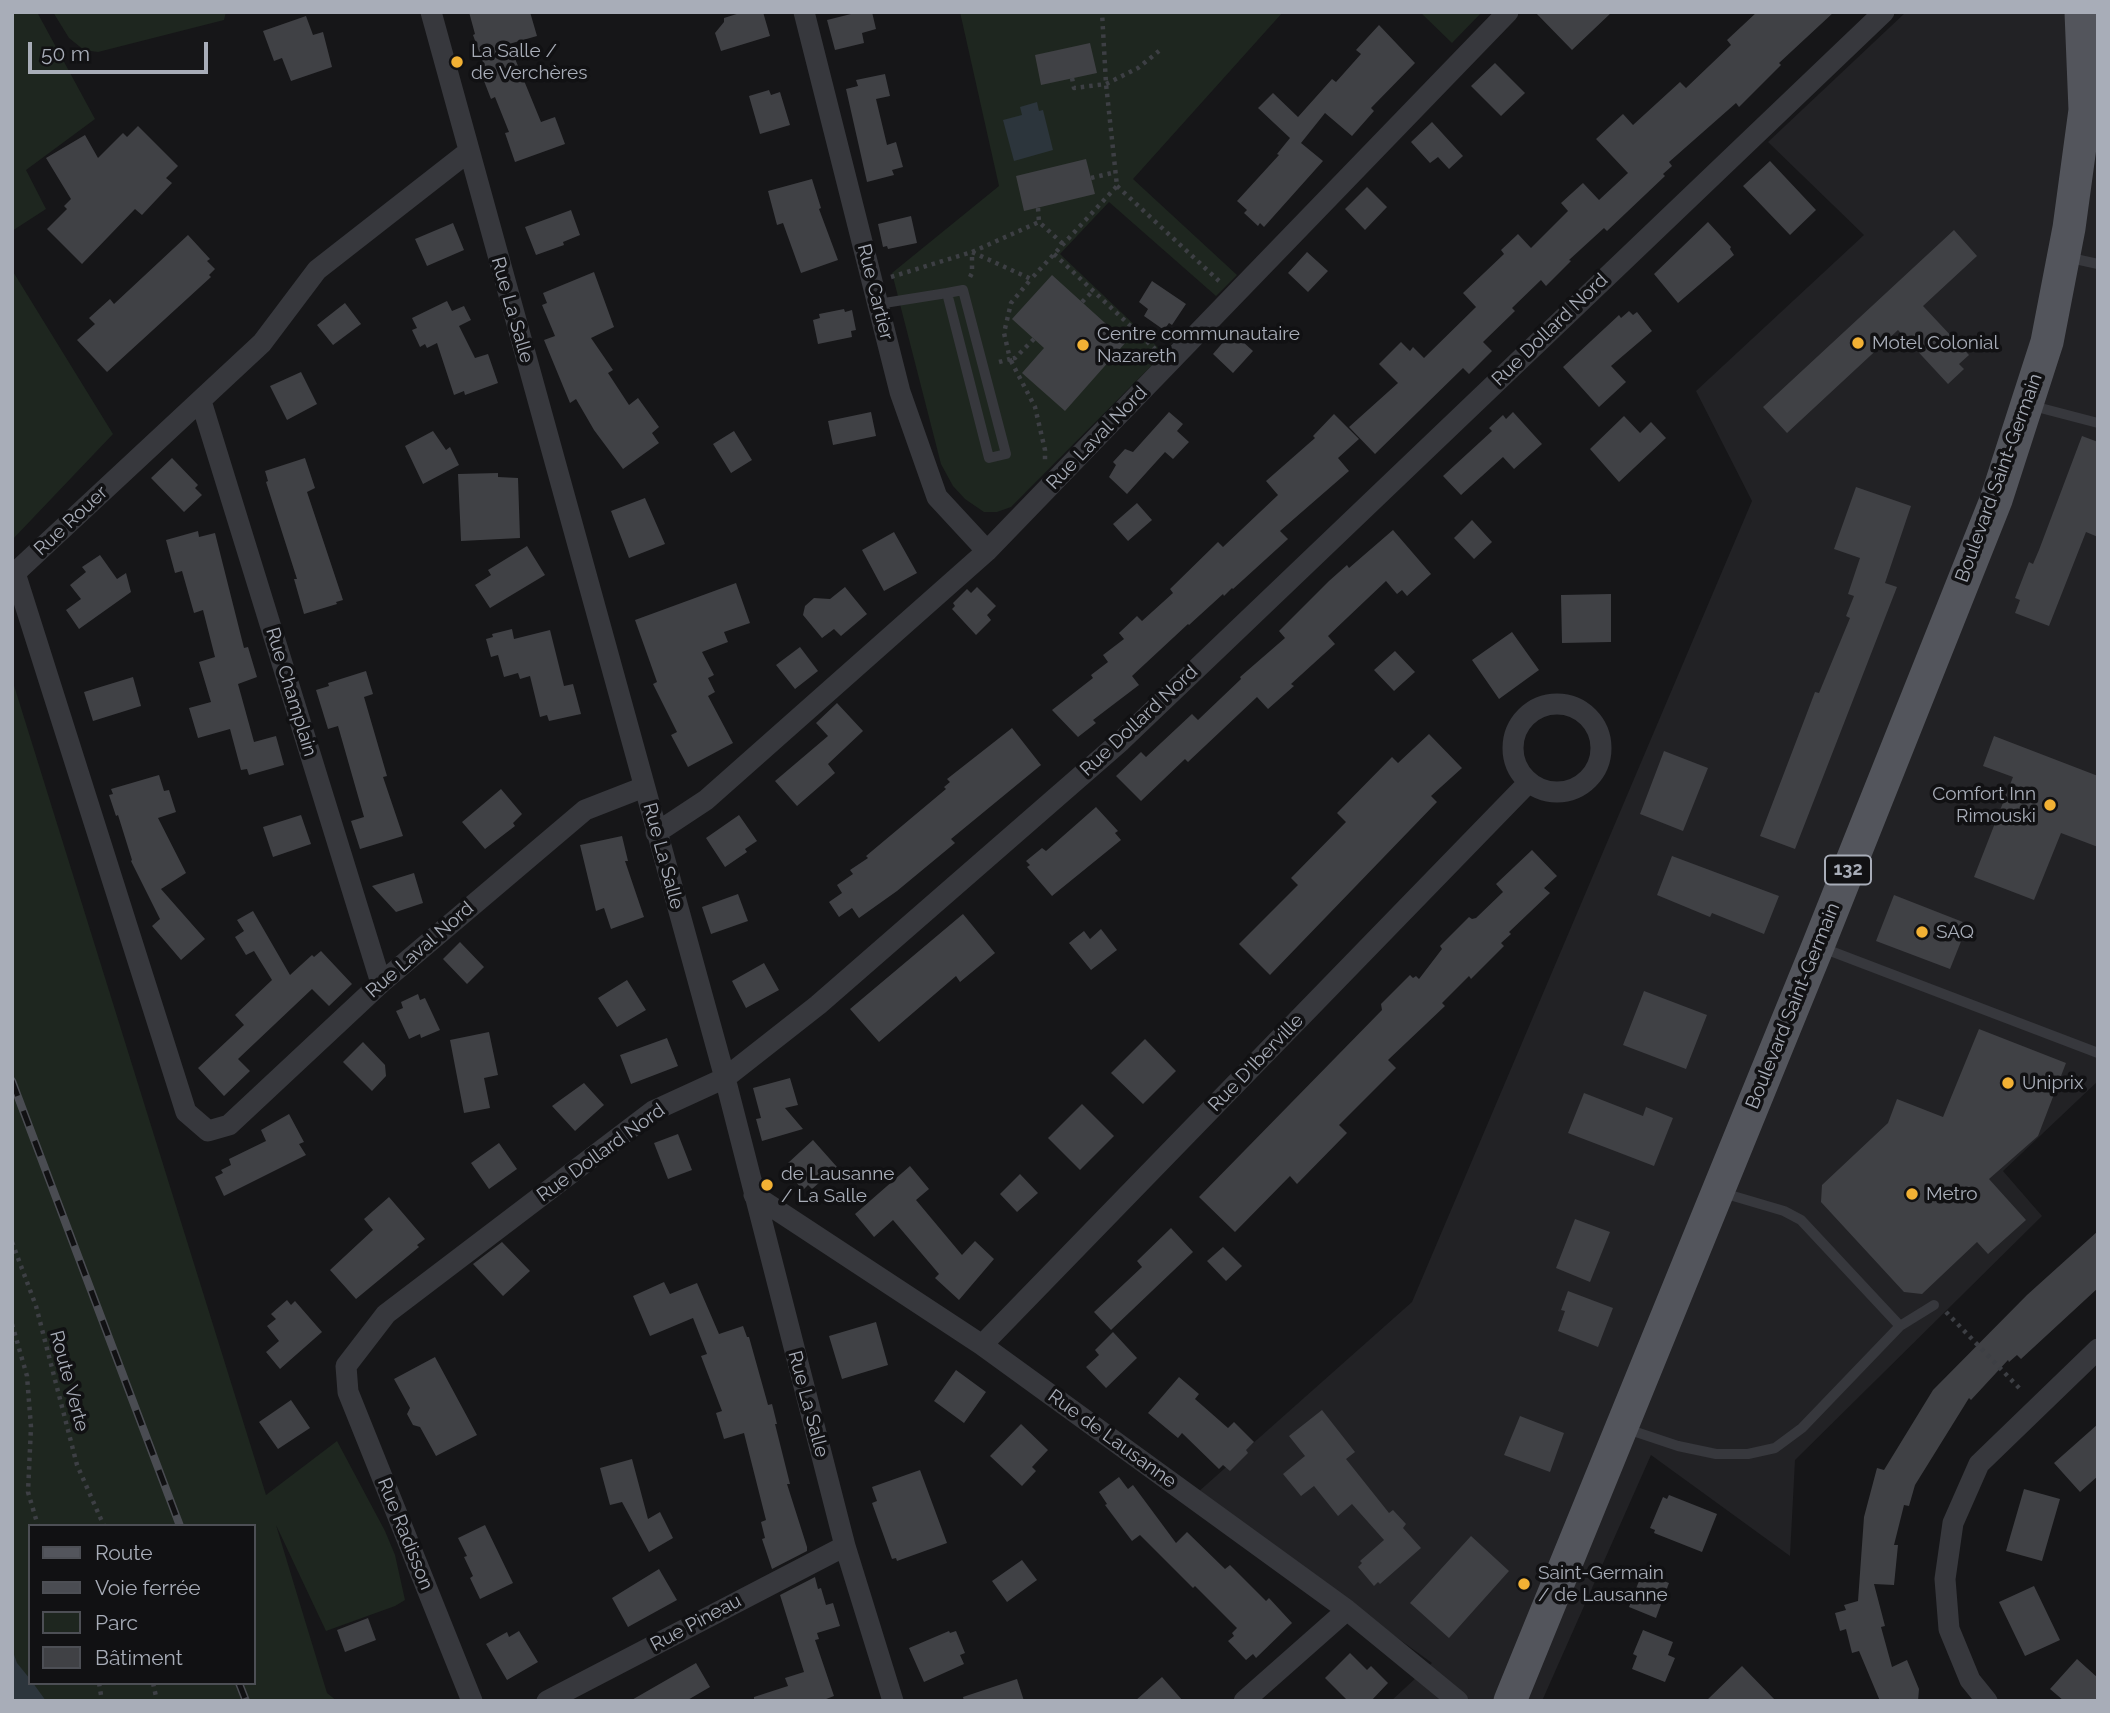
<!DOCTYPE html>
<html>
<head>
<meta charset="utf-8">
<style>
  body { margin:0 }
  #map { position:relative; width:2110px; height:1713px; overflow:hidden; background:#161618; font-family:Raleway,sans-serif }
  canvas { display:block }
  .frame { position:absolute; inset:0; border:14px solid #a8adb8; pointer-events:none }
  .legend { position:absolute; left:28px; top:1524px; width:228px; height:161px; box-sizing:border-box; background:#111113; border:2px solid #4d4f55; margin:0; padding:9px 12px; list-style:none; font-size:21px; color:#a8adb8 }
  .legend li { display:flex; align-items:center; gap:14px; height:35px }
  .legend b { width:35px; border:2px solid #4d4f55 }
  .scale { position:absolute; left:28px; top:42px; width:180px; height:32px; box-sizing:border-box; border:4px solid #a8adb8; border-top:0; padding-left:9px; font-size:21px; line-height:24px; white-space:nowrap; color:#a8adb8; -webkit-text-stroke:5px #111113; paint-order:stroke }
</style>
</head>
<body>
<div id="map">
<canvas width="2110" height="1713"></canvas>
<div class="frame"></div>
<ul class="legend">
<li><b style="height:9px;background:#53555c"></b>Route</li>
<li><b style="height:9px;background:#4a4c52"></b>Voie ferrée</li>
<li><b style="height:19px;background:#1e261f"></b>Parc</li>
<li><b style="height:19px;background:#404145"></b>Bâtiment</li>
</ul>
<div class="scale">50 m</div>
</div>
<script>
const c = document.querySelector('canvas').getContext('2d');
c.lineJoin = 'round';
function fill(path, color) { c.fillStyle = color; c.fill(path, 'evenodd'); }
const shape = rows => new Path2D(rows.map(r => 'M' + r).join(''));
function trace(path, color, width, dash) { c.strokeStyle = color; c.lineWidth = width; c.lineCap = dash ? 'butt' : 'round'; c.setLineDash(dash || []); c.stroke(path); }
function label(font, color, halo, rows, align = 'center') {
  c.font = font + ' Raleway,sans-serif'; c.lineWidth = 7; c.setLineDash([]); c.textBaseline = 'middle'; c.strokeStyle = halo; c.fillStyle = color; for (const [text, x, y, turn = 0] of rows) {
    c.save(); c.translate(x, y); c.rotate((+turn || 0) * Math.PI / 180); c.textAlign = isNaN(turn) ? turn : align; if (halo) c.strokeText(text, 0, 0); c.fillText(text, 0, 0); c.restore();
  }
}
const built = shape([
  [1906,12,2098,12,2098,1081,2003,1171,2042,1216,1795,1460,1790,1556,1651,1455,1542,1701,1391,1701,1432,1663,1197,1493,1412,1302,1752,501,1696,391,1864,235,1768,142]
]);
const green = shape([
  [12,12,37,12,95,119,26,170,46,209,12,231],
  [53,12,226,12,224,20,98,52,84,50,69,38],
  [960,12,1283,12,1133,179,1237,275,1216,296,1109,202,1060,254,1164,353,1011,507,997,512,984,512,965,499,953,486,941,464,892,273,999,186],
  [1420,12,1482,12,1452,43],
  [12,270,113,434,12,540],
  [12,679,266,1495,337,1441,385,1531,395,1555,405,1600,395,1606,326,1631,276,1525,327,1693,337,1701,12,1701],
  [30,1526,254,1526,254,1683,30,1683]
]);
const water = shape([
  [1037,102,1039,111,1043,110,1053,150,1014,161,1003,120,1022,115,1020,107],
  [12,1649,17,1663,30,1679,30,1683,33,1683,46,1701,12,1701]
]);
const building = shape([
  [469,12,530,12,537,36,509,44,541,122,555,117,565,144,515,162,505,133,509,132,495,97,491,99,484,81,489,79,473,35,475,34],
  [743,12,763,12,770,36,721,51,715,33,724,22,724,18],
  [859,12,872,12,876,29,862,33,864,43,835,50,827,20],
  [1535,12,1612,12,1572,50],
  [1757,12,1834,12,1779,63,1781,65,1739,107,1736,103,1669,162,1672,166,1663,174,1665,176,1607,231,1604,228,1569,260,1571,261,1546,286,1541,280,1512,308,1515,311,1483,342,1492,351,1469,374,1463,368,1375,454,1349,427,1398,383,1379,364,1401,342,1410,351,1413,347,1424,358,1476,307,1463,293,1504,254,1501,250,1518,234,1531,248,1568,211,1561,203,1583,183,1599,200,1628,173,1596,139,1623,114,1633,125,1680,82,1686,88,1731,45,1727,40],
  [306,16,313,35,323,32,332,67,291,81,282,58,274,61,263,31],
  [1379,25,1415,63,1371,108,1374,111,1352,136,1325,113,1301,143,1323,161,1264,227,1260,223,1258,226,1244,213,1247,210,1237,201,1279,155,1277,154,1290,138,1258,108,1273,93,1298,117,1332,79,1336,82,1361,54,1356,50],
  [1090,43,1097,73,1041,85,1035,55],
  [1495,63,1525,93,1501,116,1471,86],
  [885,74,890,96,876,99,887,145,896,142,903,167,892,170,894,175,867,182,846,89,858,86,856,80],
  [769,90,771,95,780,92,790,125,760,134,749,96],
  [1432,122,1463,156,1449,169,1438,157,1430,163,1411,142],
  [138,126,178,166,166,178,172,183,142,215,135,209,82,264,47,229,67,209,64,206,71,199,46,158,85,135,98,158,123,133,127,137],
  [1086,159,1095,194,1024,211,1016,176],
  [1770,161,1816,210,1790,235,1743,186],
  [812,179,821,208,819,209,838,260,801,273,783,223,777,225,768,191],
  [1367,187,1387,207,1365,230,1345,209],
  [571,210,580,235,563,242,564,245,536,255,525,227],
  [911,216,917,243,888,249,887,246,883,247,878,224],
  [1708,222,1731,247,1730,249,1734,255,1678,303,1654,274],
  [453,223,464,250,427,266,415,239],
  [1954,230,1977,256,1923,306,1969,355,1959,364,1964,369,1948,384,1898,330,1787,433,1763,407],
  [188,235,210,259,207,261,215,269,209,275,211,277,107,372,77,340,95,324,89,318,110,299,114,304],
  [1307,252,1328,271,1308,292,1288,273],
  [594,272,614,327,591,338,613,370,608,373,629,405,638,398,659,427,652,433,659,443,623,469,594,430,576,399,570,403,544,340,555,336,542,305,547,303,543,293],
  [1052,275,1126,342,1065,411,1022,373,1044,348,1012,319],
  [1152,281,1186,304,1172,325,1169,323,1164,330,1144,316,1148,309,1139,302],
  [447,301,452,311,464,306,471,320,459,326,475,358,488,354,498,383,465,395,464,391,454,395,437,343,427,348,425,344,420,347,412,330,417,328,412,318],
  [345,303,361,324,333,345,317,325],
  [844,309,845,312,852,310,856,330,851,331,852,337,818,344,813,320,820,318,819,314],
  [1629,311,1633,315,1637,312,1652,331,1611,366,1626,382,1599,407,1563,367,1619,315,1621,318],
  [1232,332,1253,351,1233,373,1213,354],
  [301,372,317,404,287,420,270,386],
  [871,412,876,436,833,445,828,421],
  [1169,412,1183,424,1177,431,1189,442,1173,459,1165,452,1127,494,1109,477,1116,465,1113,462,1125,449,1133,452],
  [1513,412,1542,444,1514,469,1503,457,1461,495,1443,476,1492,431,1489,428,1503,415,1506,419],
  [1334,414,1359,439,1338,458,1349,471,1280,531,1288,539,1233,589,1232,588,1224,596,1223,594,1189,625,1188,624,1132,676,1139,685,1093,720,1096,723,1078,737,1052,710,1093,678,1091,675,1108,662,1103,655,1124,639,1119,633,1137,616,1142,621,1173,593,1170,589,1218,542,1223,547,1278,495,1266,481,1315,438,1313,436],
  [1624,416,1640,433,1651,422,1666,438,1619,482,1590,449],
  [433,431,446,450,450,447,459,465,423,484,405,446],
  [734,431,752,460,731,473,713,444],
  [2082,436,2098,442,2098,537,2086,532,2049,626,2015,613,2020,600,2015,598,2029,562,2033,564,2039,550],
  [172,458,198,485,195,488,202,495,184,512,151,478],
  [305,458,315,488,307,492,343,600,336,602,337,604,304,614,294,579,297,579,266,482,268,481,265,471],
  [498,473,498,477,518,478,520,538,461,541,458,474],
  [1856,487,1911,506,1885,583,1897,587,1795,849,1760,836,1815,692,1819,693,1850,618,1846,616,1854,596,1848,594,1860,558,1834,549],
  [645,498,665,544,629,558,611,511],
  [1137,503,1152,520,1128,541,1113,524],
  [1472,520,1492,542,1474,559,1454,538],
  [1393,530,1431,574,1407,596,1402,590,1397,594,1386,581,1328,636,1335,644,1291,684,1294,686,1268,709,1257,697,1188,762,1185,759,1141,801,1116,776,1141,752,1146,757,1192,714,1198,720,1241,679,1240,677,1285,638,1279,631,1329,581,1347,565,1349,568],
  [198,531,199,537,215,533,244,648,248,647,257,677,238,684,254,742,276,736,284,765,249,775,247,769,241,770,230,729,198,738,189,708,211,702,199,662,215,657,203,610,194,613,182,571,175,573,166,540],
  [894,532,917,573,884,591,862,550],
  [527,546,545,575,490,608,475,585,491,575,488,570],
  [100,555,117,579,126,573,131,592,79,629,66,610,81,599,70,585,86,572,82,567],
  [736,583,750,623,724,632,728,642,702,652,714,675,708,678,715,692,708,696,733,743,688,767,671,735,677,732,653,684,657,682,635,620],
  [845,587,867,614,841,636,834,629,822,638,803,615,805,606,814,598,830,599],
  [977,587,996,606,987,615,991,620,976,635,952,609,955,606,953,603,967,589,971,593],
  [1611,594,1611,642,1562,643,1561,595],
  [512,629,514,639,550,630,564,686,573,684,581,714,549,721,547,715,540,717,530,676,520,679,518,673,504,677,498,655,491,657,486,639,493,637,492,634],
  [1512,632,1539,670,1499,699,1472,660],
  [800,647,818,671,795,689,776,665],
  [1395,651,1415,672,1394,691,1374,670],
  [366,671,373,694,364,697,387,776,383,777,403,836,360,849,351,821,364,817,338,726,328,729,316,690,329,686,328,683],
  [133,677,141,706,93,721,84,692],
  [837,703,863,731,828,764,835,773,797,806,775,781,828,736,816,723],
  [1012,728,1041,765,951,839,955,843,897,891,859,918,852,908,839,917,829,902,842,893,837,885,853,874,850,870,868,858,866,856,946,789,944,787,950,782,947,779],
  [1429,734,1462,768,1431,796,1437,802,1270,975,1239,944,1298,885,1291,878,1346,822,1337,813,1392,757,1398,763],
  [1994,736,2098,776,2098,847,2061,833,2034,900,1974,877,2013,777,1983,766],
  [1664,751,1708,768,1683,831,1640,814],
  [159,775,164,791,169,790,176,812,158,818,186,873,161,889,205,939,181,960,152,926,160,919,131,861,132,860,118,815,116,816,109,795,113,794,111,789],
  [501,789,522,814,513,823,515,826,485,849,462,822],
  [1096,807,1118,831,1115,833,1121,840,1052,896,1027,867,1030,865,1026,861,1042,848,1046,851],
  [301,815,311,844,273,857,263,827],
  [739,815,757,841,745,849,747,852,725,867,706,838],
  [622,836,628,861,625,861,644,917,611,929,604,908,596,911,580,845],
  [1532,850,1557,876,1544,888,1550,893,1509,932,1511,934,1501,943,1504,946,1471,979,1469,976,1442,1003,1445,1006,1388,1060,1396,1068,1339,1125,1347,1133,1297,1184,1290,1176,1235,1232,1199,1197,1382,1010,1381,1004,1410,975,1413,978,1416,976,1419,979,1442,949,1440,946,1469,917,1472,919,1476,918,1503,892,1496,884],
  [1672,856,1779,896,1764,934,1712,913,1710,917,1657,895],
  [414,873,423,903,396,912,372,886],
  [738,894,748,921,711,934,702,907],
  [1894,895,1968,924,1950,969,1876,941],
  [253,911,290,975,312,955,314,957,321,951,352,984,329,1006,312,989,238,1059,250,1071,224,1096,198,1068,244,1025,235,1015,272,980,254,951,246,955,235,937,244,931,237,920],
  [963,914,995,953,960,982,956,976,879,1042,850,1009],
  [1101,929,1117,950,1091,970,1069,943,1084,931,1090,939],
  [460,942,484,967,467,984,443,959],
  [764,963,779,990,746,1008,732,981],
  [627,980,646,1010,617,1027,598,998],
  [1644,991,1707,1015,1686,1069,1623,1045],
  [418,994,420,1000,425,998,440,1030,421,1038,420,1034,409,1039,396,1011,403,1008,401,1002],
  [1979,1029,2066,1063,2038,1136,1989,1179,2026,1220,1988,1254,1977,1242,1922,1294,1904,1292,1821,1202,1822,1185,1888,1123,1897,1099,1943,1117],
  [489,1032,498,1075,484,1078,490,1108,464,1113,450,1040],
  [667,1038,678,1066,631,1084,620,1055],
  [1145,1039,1176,1071,1143,1104,1111,1073],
  [363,1042,385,1065,386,1076,372,1091,343,1062],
  [790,1078,798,1105,785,1108,803,1129,762,1141,756,1119,761,1118,753,1088],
  [584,1083,604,1105,575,1131,552,1106],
  [1584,1093,1643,1116,1646,1107,1673,1118,1654,1166,1568,1133],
  [1082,1104,1114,1136,1080,1170,1048,1138],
  [289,1114,304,1142,299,1144,306,1155,224,1196,215,1177,223,1173,221,1170,231,1165,229,1159,266,1141,261,1130],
  [678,1134,692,1170,668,1179,654,1143],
  [813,1140,837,1167,812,1189,808,1185,803,1190,786,1171,791,1167,788,1163],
  [499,1143,517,1169,489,1189,471,1163],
  [910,1166,929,1189,916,1200,962,1255,975,1241,994,1259,959,1300,935,1278,939,1274,893,1220,874,1237,855,1214],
  [1020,1174,1038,1193,1017,1212,1000,1194],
  [389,1197,425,1239,417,1245,419,1247,356,1299,330,1270,373,1230,364,1219],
  [1575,1219,1610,1232,1590,1282,1556,1268],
  [1171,1228,1193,1252,1111,1330,1094,1312,1142,1267,1137,1261],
  [2098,1231,2098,1288,2021,1359,2017,1355,2009,1362,2008,1360,1971,1400,1969,1398,1915,1485,1909,1506,1904,1505,1894,1545,1898,1545,1894,1585,1874,1584,1885,1626,1881,1627,1892,1667,1907,1660,1919,1689,1918,1701,1880,1701,1859,1651,1852,1653,1846,1629,1840,1631,1835,1613,1846,1610,1844,1605,1858,1601,1864,1517,1877,1468,1884,1470,1933,1390,2027,1295],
  [502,1242,530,1271,503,1296,473,1264],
  [1223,1247,1242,1266,1226,1281,1207,1261],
  [664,1282,670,1294,697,1283,719,1334,743,1326,747,1337,749,1337,768,1405,772,1404,777,1424,775,1424,790,1484,787,1484,807,1547,807,1551,772,1569,762,1539,765,1538,761,1522,766,1520,744,1433,724,1439,716,1413,722,1411,701,1356,707,1354,693,1318,650,1336,633,1296],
  [1568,1291,1613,1308,1598,1347,1558,1331,1565,1311,1561,1310],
  [287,1300,291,1305,295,1301,322,1332,280,1369,266,1352,279,1341,267,1326,276,1319,271,1314],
  [876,1322,888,1365,842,1379,829,1336],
  [1113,1332,1137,1358,1106,1388,1086,1367,1099,1355,1095,1350],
  [435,1357,477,1435,436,1456,420,1427,413,1425,407,1414,410,1408,394,1379],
  [956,1370,986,1392,964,1423,934,1401],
  [1179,1377,1199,1394,1195,1399,1228,1428,1234,1422,1254,1442,1246,1450,1248,1453,1230,1471,1223,1465,1219,1469,1182,1433,1178,1438,1148,1413],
  [291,1400,310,1428,278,1449,259,1422],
  [1322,1410,1355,1452,1346,1459,1389,1513,1393,1510,1406,1524,1403,1528,1421,1548,1380,1584,1378,1582,1374,1586,1358,1567,1362,1563,1360,1561,1384,1540,1352,1504,1338,1516,1314,1486,1301,1496,1283,1474,1305,1456,1289,1436],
  [1520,1416,1564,1433,1550,1472,1504,1455],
  [1021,1424,1048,1450,1032,1467,1036,1471,1022,1486,990,1456],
  [2098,1424,2098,1476,2080,1492,2054,1463],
  [632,1459,648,1519,660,1512,673,1538,649,1552,622,1502,610,1505,600,1468],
  [920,1470,947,1543,897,1561,896,1558,892,1559,872,1503,877,1501,872,1487],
  [1119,1477,1128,1489,1133,1485,1176,1543,1187,1532,1225,1569,1230,1565,1266,1601,1269,1598,1292,1623,1256,1658,1253,1654,1246,1660,1228,1641,1234,1636,1232,1633,1237,1628,1195,1586,1193,1588,1140,1535,1132,1541,1105,1505,1107,1504,1099,1492],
  [2024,1489,2060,1499,2042,1561,2006,1551],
  [1669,1495,1717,1514,1702,1552,1654,1533,1655,1530,1650,1528,1663,1497,1667,1499],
  [485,1525,513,1583,480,1599,470,1578,473,1576,464,1557,467,1556,458,1538],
  [1471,1536,1509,1571,1449,1638,1410,1603],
  [1022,1560,1037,1580,1007,1602,992,1581],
  [659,1569,677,1600,628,1627,612,1598],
  [1642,1573,1669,1583,1656,1618,1629,1607],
  [815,1577,818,1589,821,1588,826,1605,833,1603,840,1626,817,1633,819,1639,815,1640,834,1696,821,1701,754,1701,754,1697,788,1686,785,1678,804,1672,780,1595],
  [2034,1586,2060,1640,2025,1656,1999,1602],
  [368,1618,376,1640,345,1652,337,1630],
  [1643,1630,1673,1642,1668,1655,1675,1658,1665,1682,1632,1669,1637,1656,1633,1654],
  [519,1631,538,1662,507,1680,486,1644,507,1632,509,1637],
  [949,1631,950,1633,956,1631,965,1653,960,1655,964,1664,924,1682,909,1648],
  [1350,1653,1367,1670,1371,1666,1388,1683,1371,1701,1348,1701,1325,1678],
  [2077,1659,2098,1678,2098,1701,2064,1701,2050,1689],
  [696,1663,710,1687,686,1701,630,1701],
  [1742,1666,1776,1701,1706,1701],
  [1162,1677,1183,1701,1135,1701],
  [1017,1679,1024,1701,964,1701,963,1697]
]);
const path = shape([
  [1072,78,1074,88,1106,84,1138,68,1159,51],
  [1091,178,1116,172],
  [1117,186,1219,281],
  [1038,208,1039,222],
  [1054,254,1155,349],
  [891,277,972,252,1031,279,1117,186,1106,84,1102,12],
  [970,277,972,273,972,252,1039,222,1063,244],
  [1082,302,1093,291],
  [1034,339,1015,358,1010,359,1035,407,1045,450,1045,460],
  [999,362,1010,359,1004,333,1011,303,1031,279],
  [12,1242,36,1306,77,1465,104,1526],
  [1946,1312,2022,1391],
  [12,1324,27,1376,31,1427,28,1492,38,1526],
  [99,1683,102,1701],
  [153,1683,157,1701]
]);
const service = shape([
  [2066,257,2098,264],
  [878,304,947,293,989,458,1006,454,963,290,947,293],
  [2029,405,2098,423],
  [1820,947,2098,1053],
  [1900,1326,1934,1305],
  [1624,1428,1678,1446,1716,1454,1748,1454,1775,1448,1802,1428,1900,1326,1801,1220,1784,1211,1723,1193]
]);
const minor = shape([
  [431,12,725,1078,845,1546,893,1701],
  [804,12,900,392,937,497,987,551],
  [468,152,317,270,262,343,15,573,186,1112,208,1131,229,1125,381,983,585,810,644,787],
  [201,401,381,983],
  '1513 748a44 44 0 1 1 88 0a44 44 0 1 1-88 0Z',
  [656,833,706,800,987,551,1508,12],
  [754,1195,982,1345,1347,1610,1458,1701],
  [982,1345,1529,782],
  [472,1701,348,1392,346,1366,386,1314,653,1111,725,1078,818,1005,1121,741,1884,12],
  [547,1701,845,1546],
  [1244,1701,1347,1610],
  [1987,1701,1970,1680,1949,1629,1945,1579,1953,1523,1979,1464,2098,1349]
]);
const primary = shape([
  [1510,1701,1818,946,1996,500,2047,342,2069,228,2085,110,2081,12]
]);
const rail = shape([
  [12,1081,180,1526],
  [239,1683,246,1701]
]);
const markers = [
  [457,62,7,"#f2b134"],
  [1858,343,7,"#f2b134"],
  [1083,345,7,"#f2b134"],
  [2050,805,7,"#f2b134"],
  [1922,932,7,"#f2b134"],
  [2008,1083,7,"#f2b134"],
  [767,1185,7,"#f2b134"],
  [1912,1194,7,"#f2b134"],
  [1524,1584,7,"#f2b134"]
];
const shields = [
  [1848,870,46]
];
const shieldNames = [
  ["132",1848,870]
];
const poiNames = [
  ["La Salle /",471,51],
  ["de Verchères",471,73],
  ["Centre communautaire",1097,334],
  ["Nazareth",1097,356],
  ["Motel Colonial",1872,343],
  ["Comfort Inn",2036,794,"right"],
  ["Rimouski",2036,816,"right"],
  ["SAQ",1936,932],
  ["Uniprix",2022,1083],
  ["de Lausanne",781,1174],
  ["/ La Salle",781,1196],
  ["Metro",1926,1194],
  ["Saint-Germain",1538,1573],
  ["/ de Lausanne",1538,1595]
];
const streetNames = [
  ["Rue Cartier",875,292,76],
  ["Rue La Salle",512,310,74],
  ["Rue Dollard Nord",1550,330,-44],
  ["Rue Laval Nord",1097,438,-46],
  ["Boulevard Saint-Germain",1999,478,-70],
  ["Rue Rouer",71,521,-43],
  ["Rue Champlain",291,692,73],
  ["Rue Dollard Nord",1139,721,-43],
  ["Rue La Salle",663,856,75],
  ["Rue Laval Nord",420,950,-41],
  ["Boulevard Saint-Germain",1793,1006,-68],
  ["Rue D'Iberville",1256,1063,-46],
  ["Rue Dollard Nord",601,1153,-36],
  ["Route Verte",69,1381,75],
  ["Rue La Salle",808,1404,75],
  ["Rue de Lausanne",1112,1439,36],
  ["Rue Radisson",405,1534,68],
  ["Rue Pineau",696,1623,-28]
];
fill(built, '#222225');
fill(green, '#1e261f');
fill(water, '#2c353c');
fill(building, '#404145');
trace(path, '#3d3f44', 4.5, [3.5, 5]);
trace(service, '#37383d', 10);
trace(minor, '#37383d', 21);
trace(primary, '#53555c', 33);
trace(rail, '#4a4c52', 8);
trace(rail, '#111113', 5, [16]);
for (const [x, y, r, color] of markers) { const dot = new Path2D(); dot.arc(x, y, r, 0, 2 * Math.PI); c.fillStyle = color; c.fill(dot); trace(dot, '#111113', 2.5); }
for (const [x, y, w] of shields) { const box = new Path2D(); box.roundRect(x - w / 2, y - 14.5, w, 29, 5); c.fillStyle = '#111113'; c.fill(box); trace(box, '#a8adb8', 2); }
label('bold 18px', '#a8adb8', null, shieldNames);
label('19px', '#a8adb8', '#111113', poiNames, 'left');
label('19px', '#a8adb8', '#111113', streetNames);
</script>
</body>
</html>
